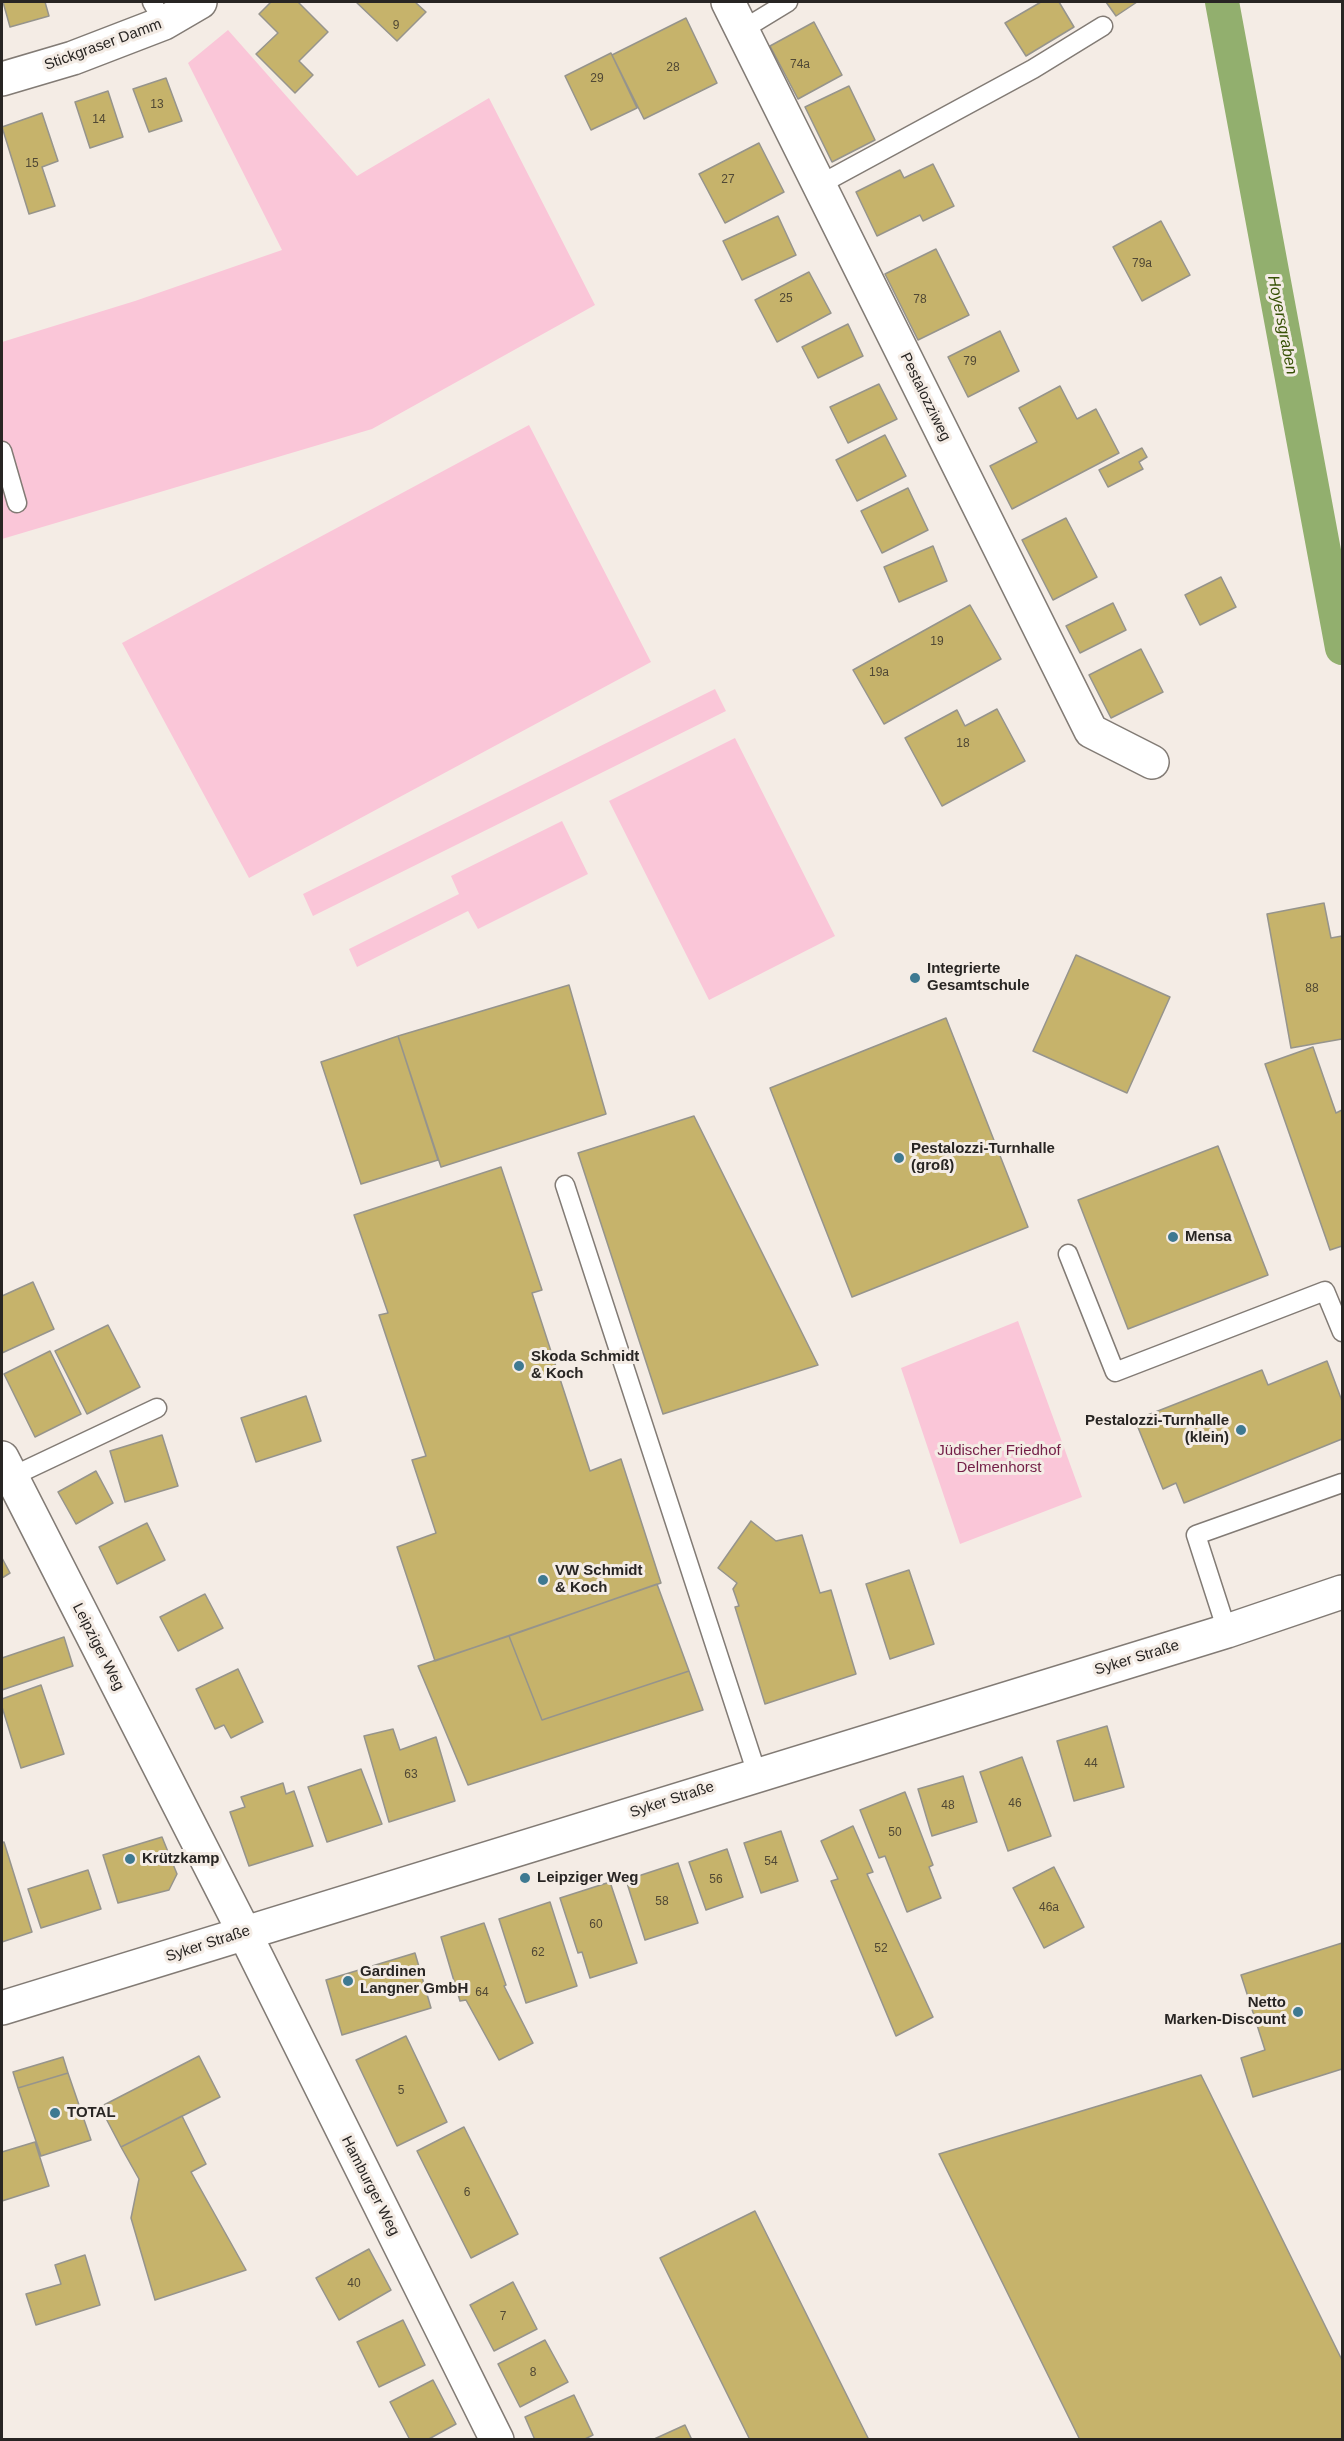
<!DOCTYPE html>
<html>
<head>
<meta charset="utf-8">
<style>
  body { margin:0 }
  #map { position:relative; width:1344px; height:2441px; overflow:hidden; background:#f4ece5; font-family:Helvetica,sans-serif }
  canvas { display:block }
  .frame { position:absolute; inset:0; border:3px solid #282523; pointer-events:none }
</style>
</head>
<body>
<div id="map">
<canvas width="1344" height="2441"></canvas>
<div class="frame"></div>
</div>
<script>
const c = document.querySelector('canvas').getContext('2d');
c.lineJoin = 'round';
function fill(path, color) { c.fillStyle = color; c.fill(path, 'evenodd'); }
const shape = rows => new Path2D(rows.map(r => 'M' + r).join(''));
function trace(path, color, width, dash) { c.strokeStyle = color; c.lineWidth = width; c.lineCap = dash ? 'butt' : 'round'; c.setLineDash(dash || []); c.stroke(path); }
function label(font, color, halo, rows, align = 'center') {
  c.font = font + ' Helvetica,sans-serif'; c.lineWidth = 6; c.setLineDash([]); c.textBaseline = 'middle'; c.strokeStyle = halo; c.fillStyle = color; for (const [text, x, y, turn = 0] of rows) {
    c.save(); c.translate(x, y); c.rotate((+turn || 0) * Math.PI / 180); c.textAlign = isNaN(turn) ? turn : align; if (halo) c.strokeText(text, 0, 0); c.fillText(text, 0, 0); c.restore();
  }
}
const green = shape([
  [228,30,357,176,489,98,595,305,372,429,2,539,2,342,135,301,282,250,188,63],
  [529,425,651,662,249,878,122,643],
  [715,689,726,711,313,916,303,894],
  [735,738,835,936,709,1000,609,801],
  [562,821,588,874,478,929,468,911,357,967,349,949,459,894,451,876],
  [1018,1321,1082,1497,960,1544,901,1368]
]);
const canal = shape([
  [1222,2,1342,648]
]);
const building = shape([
  [3,2,45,2,49,16,10,27,3,2],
  [271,2,298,2,328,32,299,61,313,75,295,93,256,54,278,33,259,14,271,2],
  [356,2,415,2,426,12,397,41,356,2],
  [1041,2,1059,2,1074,27,1026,56,1005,23,1041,2],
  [1106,2,1137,2,1116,16,1106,2],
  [686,18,717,83,644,119,612,55,686,18],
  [814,22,842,75,798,99,770,46,814,22],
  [611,53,637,108,591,130,565,76,611,53],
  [166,78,182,121,149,132,133,89,166,78],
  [849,86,875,140,832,162,805,107,849,86],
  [108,91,123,137,90,148,75,102,108,91],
  [42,113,58,161,42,167,55,206,29,214,2,127,42,113],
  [759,143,784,192,725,223,699,174,759,143],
  [933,164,954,206,923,221,920,215,877,236,856,192,900,170,904,178,933,164],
  [778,216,796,255,742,280,723,241,778,216],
  [1161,221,1190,275,1142,301,1113,247,1161,221],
  [936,249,969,315,918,340,885,274,936,249],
  [809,272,831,313,777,342,755,300,809,272],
  [848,324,863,356,818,378,802,347,848,324],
  [1000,331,1019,371,968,397,948,357,1000,331],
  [879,384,897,419,848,443,830,407,879,384],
  [1060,386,1077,419,1096,409,1119,453,1012,509,990,466,1037,442,1019,408,1060,386],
  [885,435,906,476,857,501,836,460,885,435],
  [1142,448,1147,457,1139,462,1143,469,1108,487,1099,470,1142,448],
  [908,488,928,530,882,553,861,511,908,488],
  [1066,518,1097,577,1053,600,1022,540,1066,518],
  [933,546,947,581,899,602,884,567,933,546],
  [1221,577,1236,607,1200,625,1185,595,1221,577],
  [1113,603,1126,630,1080,653,1066,626,1113,603],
  [970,605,1001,659,884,724,853,670,970,605],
  [1141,649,1163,692,1111,718,1089,675,1141,649],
  [997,709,1025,761,942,806,905,738,957,710,965,726,997,709],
  [1324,903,1331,938,1342,936,1342,1039,1291,1048,1267,914,1324,903],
  [1076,955,1170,997,1127,1093,1033,1051,1076,955],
  [569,985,606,1114,441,1167,398,1036,569,985],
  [946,1018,1028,1227,852,1297,770,1088,946,1018],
  [398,1036,438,1160,361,1184,321,1062,398,1036],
  [1313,1047,1336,1113,1342,1110,1342,1246,1330,1250,1265,1064,1313,1047],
  [694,1116,818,1365,663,1414,578,1153,694,1116],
  [1218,1146,1268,1275,1128,1329,1078,1200,1218,1146],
  [501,1167,542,1290,532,1293,590,1471,621,1459,661,1583,435,1661,397,1547,436,1533,412,1460,426,1456,379,1315,388,1313,354,1215,501,1167],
  [33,1282,54,1329,2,1353,2,1296,33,1282],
  [108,1325,140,1387,87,1414,55,1351,108,1325],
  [50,1351,81,1414,35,1437,4,1374,50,1351],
  [1327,1361,1342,1401,1342,1439,1184,1503,1176,1483,1163,1489,1135,1420,1262,1370,1268,1385,1327,1361],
  [306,1396,321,1441,256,1462,241,1418,306,1396],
  [162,1435,178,1486,125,1502,110,1451,162,1435],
  [96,1471,113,1503,76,1524,58,1492,96,1471],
  [751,1521,776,1541,802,1535,820,1593,831,1590,856,1674,765,1704,735,1607,739,1606,733,1589,737,1583,718,1568,751,1521],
  [147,1523,165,1560,117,1584,99,1547,147,1523],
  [2,1558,10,1573,2,1578,2,1558],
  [909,1570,934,1644,890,1659,866,1584,909,1570],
  [657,1584,689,1671,542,1720,509,1636,657,1584],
  [205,1594,223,1628,178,1651,160,1617,205,1594],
  [509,1636,542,1720,689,1671,703,1710,468,1785,418,1666,509,1636],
  [64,1637,73,1666,2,1690,2,1658,64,1637],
  [238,1669,263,1722,231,1738,224,1725,215,1729,196,1689,238,1669],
  [41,1685,64,1754,21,1768,2,1707,2,1699,41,1685],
  [1107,1726,1124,1787,1074,1801,1057,1741,1107,1726],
  [393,1729,400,1750,436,1737,455,1801,389,1822,364,1736,393,1729],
  [1022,1757,1051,1836,1008,1851,980,1772,1022,1757],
  [361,1769,382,1824,327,1842,308,1787,361,1769],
  [963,1776,977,1822,932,1836,918,1789,963,1776],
  [283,1783,286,1794,294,1791,313,1846,249,1866,230,1812,245,1807,241,1797,283,1783],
  [905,1792,933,1865,929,1867,941,1898,907,1912,885,1856,879,1858,860,1810,905,1792],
  [853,1826,873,1872,867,1874,933,2017,896,2036,831,1881,838,1879,821,1841,853,1826],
  [781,1831,798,1881,761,1893,744,1843,781,1831],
  [162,1837,177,1874,169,1890,118,1903,103,1855,162,1837],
  [4,1842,32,1932,2,1942,2,1843,4,1842],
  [727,1849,743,1897,706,1910,689,1862,727,1849],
  [678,1863,698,1923,645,1940,626,1880,678,1863],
  [1054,1867,1084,1927,1044,1948,1013,1888,1054,1867],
  [88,1870,101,1909,41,1928,28,1889,88,1870],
  [610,1882,637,1963,590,1978,582,1952,578,1953,560,1898,610,1882],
  [550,1902,577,1986,526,2003,499,1919,550,1902],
  [484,1923,506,1985,504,1986,533,2043,499,2060,466,2000,460,2001,441,1937,484,1923],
  [1342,1943,1342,2069,1253,2097,1241,2058,1265,2050,1241,1975,1342,1943],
  [415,1953,431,2008,342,2035,326,1980,415,1953],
  [406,2036,447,2122,397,2146,356,2060,406,2036],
  [199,2056,220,2097,121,2147,100,2107,199,2056],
  [63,2057,68,2073,18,2088,13,2072,63,2057],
  [68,2073,91,2140,41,2156,18,2088,68,2073],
  [1201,2075,1342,2360,1342,2440,1080,2440,939,2154,1201,2075],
  [182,2116,206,2164,191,2172,246,2270,155,2300,131,2218,139,2179,121,2147,182,2116],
  [464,2127,518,2234,471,2258,417,2151,464,2127],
  [35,2142,49,2186,2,2201,2,2152,35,2142],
  [755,2211,869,2440,750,2440,660,2258,755,2211],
  [369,2249,391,2290,339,2320,316,2278,369,2249],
  [85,2255,100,2305,36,2325,26,2294,61,2284,55,2265,85,2255],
  [513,2282,537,2329,494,2351,470,2305,513,2282],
  [403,2320,425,2365,379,2387,357,2342,403,2320],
  [545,2340,568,2382,520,2407,498,2364,545,2340],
  [433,2380,456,2424,427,2440,410,2440,390,2402,433,2380],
  [574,2395,593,2435,583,2440,535,2440,525,2417,574,2395],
  [685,2425,692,2440,652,2440,685,2425]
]);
const lane = shape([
  [152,2,164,23],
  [742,30,788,2],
  [819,185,1033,69,1103,26],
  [2,451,17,503],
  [565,1185,757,1774],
  [1068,1254,1115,1372,1325,1291,1342,1332],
  [11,1477,157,1408],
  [1227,1631,1196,1535,1342,1483]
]);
const street = shape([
  [728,2,1091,731,1152,762],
  [2,79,73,58,164,23,200,2],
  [2,1458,244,1932,497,2440]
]);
const secondary = shape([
  [2,2008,1227,1631,1342,1592]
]);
const markers = [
  [915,978,6,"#3e7991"],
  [899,1158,6,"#3e7991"],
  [1173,1237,6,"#3e7991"],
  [519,1366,6,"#3e7991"],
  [1241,1430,6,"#3e7991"],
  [543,1580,6,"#3e7991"],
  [130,1859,6,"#3e7991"],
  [525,1878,6,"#3e7991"],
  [348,1981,6,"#3e7991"],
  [1298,2012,6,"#3e7991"],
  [55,2113,6,"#3e7991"]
];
const numberNames = [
  ["9",396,26],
  ["74a",800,65],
  ["28",673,68],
  ["29",597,79],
  ["13",157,105],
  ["14",99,120],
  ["15",32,164],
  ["27",728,180],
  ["79a",1142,264],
  ["25",786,299],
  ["78",920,300],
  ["79",970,362],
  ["19",937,642],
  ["19a",879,673],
  ["18",963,744],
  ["88",1312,989],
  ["44",1091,1764],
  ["63",411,1775],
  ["46",1015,1804],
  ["48",948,1806],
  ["50",895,1833],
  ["54",771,1862],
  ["56",716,1880],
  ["58",662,1902],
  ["46a",1049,1908],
  ["60",596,1925],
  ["52",881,1949],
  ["62",538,1953],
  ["64",482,1993],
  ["5",401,2091],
  ["6",467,2193],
  ["40",354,2284],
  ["7",503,2317],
  ["8",533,2373]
];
const streetNames = [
  ["Stickgraser Damm",103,45,-20],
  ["Pestalozziweg",925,397,64],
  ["Leipziger Weg",98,1647,63],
  ["Syker Straße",1137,1658,-17],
  ["Syker Straße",672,1800,-18],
  ["Syker Straße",208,1944,-18],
  ["Hamburger Weg",370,2186,63]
];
const poiNames = [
  ["Integrierte",927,969],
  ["Gesamtschule",927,986],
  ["Pestalozzi-Turnhalle",911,1149],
  ["(groß)",911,1166],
  ["Mensa",1185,1237],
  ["Skoda Schmidt",531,1357],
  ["& Koch",531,1374],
  ["Pestalozzi-Turnhalle",1229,1421,"right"],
  ["(klein)",1229,1438,"right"],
  ["VW Schmidt",555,1571],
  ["& Koch",555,1588],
  ["Krützkamp",142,1859],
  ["Leipziger Weg",537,1878],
  ["Gardinen",360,1972],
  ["Langner GmbH",360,1989],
  ["Netto",1286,2003,"right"],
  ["Marken-Discount",1286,2020,"right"],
  ["TOTAL",67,2113]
];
const parkNames = [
  ["Jüdischer Friedhof",999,1451],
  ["Delmenhorst",999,1468]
];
const waterNames = [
  ["Hoyersgraben",1282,325,79]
];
fill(green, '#fac6d8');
trace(canal, '#92af6e', 34);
fill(building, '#c6b36b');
trace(building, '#96948c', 1.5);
trace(lane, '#827b75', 21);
trace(street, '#827b75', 36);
trace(secondary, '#827b75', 36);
trace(lane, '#fff', 18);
trace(street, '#fff', 33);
trace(secondary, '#fff', 33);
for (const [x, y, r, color] of markers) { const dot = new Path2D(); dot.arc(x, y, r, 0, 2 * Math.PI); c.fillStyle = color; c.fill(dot); trace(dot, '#f4ece5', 2); }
label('12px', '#504835', null, numberNames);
label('15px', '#282523', '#f4ece5', streetNames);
label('bold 15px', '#282523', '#f4ece5', poiNames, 'left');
label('15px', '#731e47', '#f4ece5', parkNames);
label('italic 16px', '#375106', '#f4ece5', waterNames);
</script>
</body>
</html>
